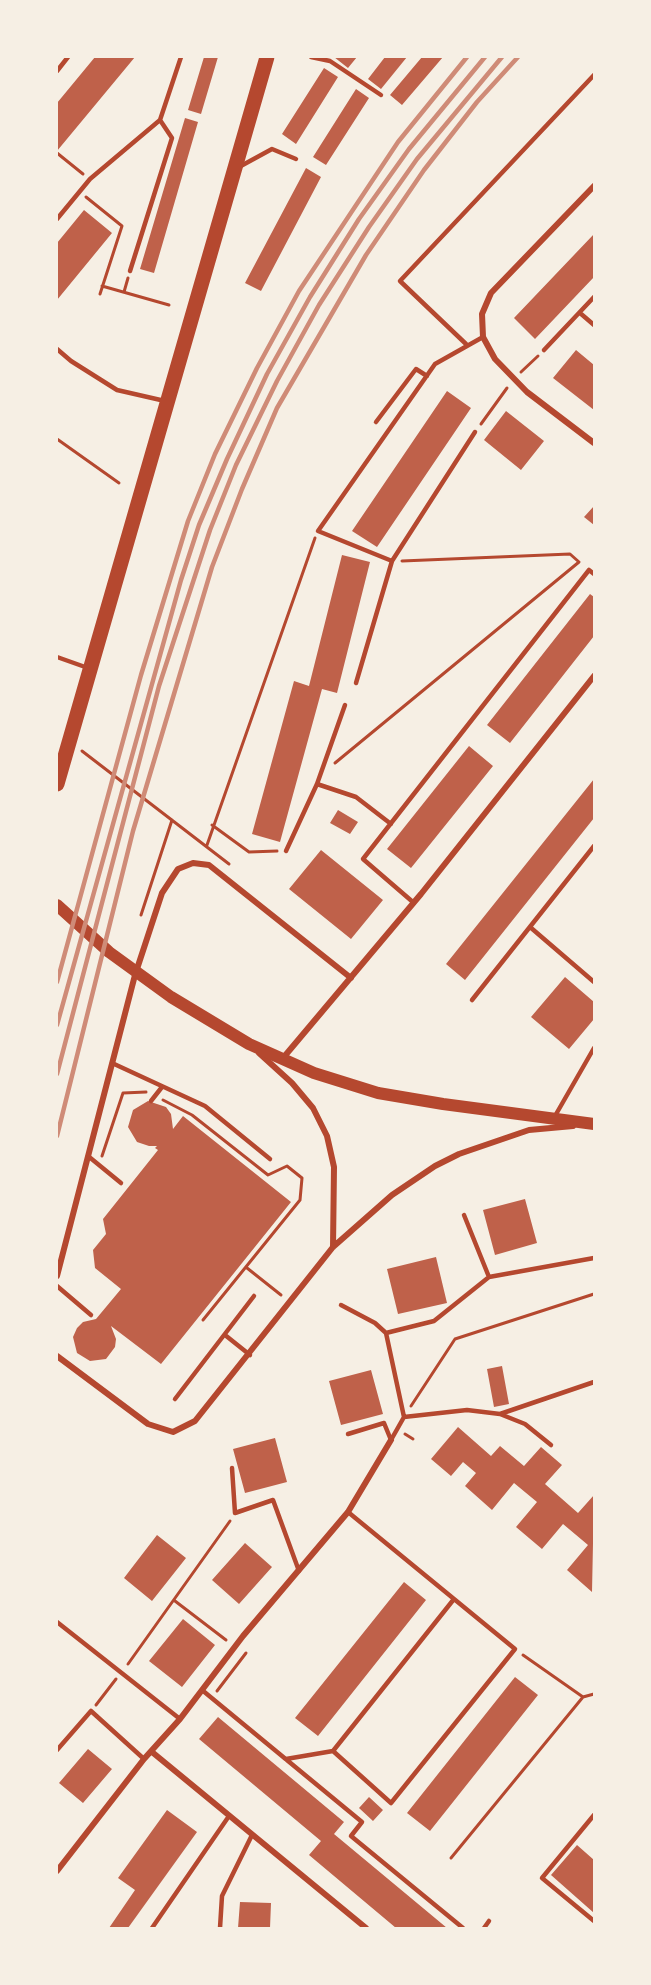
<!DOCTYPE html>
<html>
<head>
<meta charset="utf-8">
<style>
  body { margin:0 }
  #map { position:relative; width:651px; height:1985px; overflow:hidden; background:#f6efe4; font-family:Lato,sans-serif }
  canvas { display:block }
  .frame { position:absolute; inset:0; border:58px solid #f6efe4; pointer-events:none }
</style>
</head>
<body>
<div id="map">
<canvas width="651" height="1985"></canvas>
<div class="frame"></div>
</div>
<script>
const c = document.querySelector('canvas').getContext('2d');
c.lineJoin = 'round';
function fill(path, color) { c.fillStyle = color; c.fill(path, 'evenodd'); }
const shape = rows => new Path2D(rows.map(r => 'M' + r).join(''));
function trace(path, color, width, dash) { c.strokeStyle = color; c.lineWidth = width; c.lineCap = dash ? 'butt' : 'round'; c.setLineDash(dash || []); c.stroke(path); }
const building = shape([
  [95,57,135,57,57,151,57,103],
  [204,57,218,57,201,114,188,110],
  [334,57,357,57,348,68],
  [385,57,407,57,381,89,368,79],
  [422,57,443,57,402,105,390,95],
  [324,68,338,77,296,144,282,134],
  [356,89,369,98,326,165,313,157],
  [185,118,198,122,154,273,140,269],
  [306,168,321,177,261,291,245,283],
  [84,210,112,233,57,300,57,243],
  [594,234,594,277,535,339,514,318],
  [576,350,594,365,594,410,553,378],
  [447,391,471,408,377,547,352,531],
  [506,411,544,441,521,470,484,440],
  [594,506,594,525,584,517],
  [342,555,370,562,337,693,322,689,280,842,252,834,294,681,309,686],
  [590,594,594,597,594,636,510,743,487,725],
  [469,746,493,766,411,868,387,849],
  [594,779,594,818,465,980,446,964],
  [338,810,358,822,350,834,330,823],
  [321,850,383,900,351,939,289,889],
  [565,977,594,1002,594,1019,569,1049,531,1017],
  [148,1101,166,1107,171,1114,173,1129,183,1116,291,1202,161,1364,111,1326,116,1339,115,1347,106,1359,90,1361,77,1353,73,1337,77,1328,83,1322,96,1319,121,1289,95,1268,93,1250,106,1234,103,1219,158,1150,155,1148,157,1146,149,1146,137,1142,128,1127,133,1110],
  [525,1199,537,1243,495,1255,483,1210],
  [436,1257,447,1303,398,1314,387,1269],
  [502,1366,509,1404,494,1407,487,1369],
  [371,1370,383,1414,341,1425,329,1381],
  [458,1427,491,1456,500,1446,524,1466,541,1447,562,1465,545,1484,578,1513,594,1495,592,1592,567,1570,588,1545,563,1524,542,1549,516,1527,537,1502,514,1483,492,1510,465,1486,476,1473,463,1462,451,1476,431,1459],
  [275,1438,287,1482,245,1493,233,1449],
  [157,1535,186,1558,152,1601,124,1578],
  [245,1543,272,1567,239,1604,212,1580],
  [404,1582,426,1600,318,1736,295,1718],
  [183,1619,215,1645,182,1687,149,1661],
  [515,1677,538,1695,430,1831,407,1813],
  [218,1717,344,1822,334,1834,447,1928,396,1928,309,1855,321,1841,199,1739],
  [88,1749,112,1769,83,1803,59,1783],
  [369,1797,383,1810,373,1821,359,1808],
  [167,1810,197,1832,128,1928,109,1928,135,1890,118,1878],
  [577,1845,594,1860,594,1913,551,1875],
  [240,1902,271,1903,270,1928,238,1928]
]);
const path = shape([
  [57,153,83,174],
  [86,197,122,226,100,294],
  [102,286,169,305],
  [124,292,128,278],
  [521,372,538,356],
  [481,424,507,388],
  [57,439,119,483],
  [402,561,570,554,579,562],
  [82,751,229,864],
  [335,763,579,562],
  [212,825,249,852,277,851],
  [207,845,315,538],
  [141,915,172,820],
  [163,1100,192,1115,268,1175,287,1166,302,1178,300,1200,203,1320],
  [102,1156,123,1093,146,1092],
  [247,1268,281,1295],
  [411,1406,455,1339,594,1294],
  [405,1434,413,1439],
  [175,1601,226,1640],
  [523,1655,583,1697,594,1694],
  [128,1664,230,1521],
  [217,1691,246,1653],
  [96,1705,116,1679],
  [451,1858,583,1697]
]);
const service = shape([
  [311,57,330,61,381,95],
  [57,71,68,57],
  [239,167,272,149,296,159],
  [57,219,90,179,160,120,181,57],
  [130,271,172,138,160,120],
  [580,313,594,325],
  [466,344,400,281,594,75],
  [57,349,71,361,117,390,165,401],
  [544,350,594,297],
  [376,422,416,369,427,376],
  [392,561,318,531,435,364,483,337],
  [57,657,88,668],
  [356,683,392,561,475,432],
  [317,784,356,797,391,824],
  [286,851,317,784,345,705],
  [414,903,363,859,589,570,594,574],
  [530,927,594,982],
  [472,1000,594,846],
  [112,1063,205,1106,270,1159],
  [151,1101,162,1087],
  [555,1116,594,1048],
  [88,1156,121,1183],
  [464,1215,489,1277],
  [57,1286,91,1315],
  [341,1305,375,1323,386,1333],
  [225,1335,250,1355],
  [175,1399,254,1296],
  [500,1414,594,1382],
  [404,1417,467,1410,500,1414,525,1424,551,1445],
  [348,1434,384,1423,391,1440],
  [391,1440,404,1417,386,1333,434,1321,489,1277,594,1258],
  [232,1468,235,1513,273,1500,299,1571],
  [57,1622,180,1719],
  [202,1690,362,1822,351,1836,463,1928],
  [57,1750,91,1711,144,1759],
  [333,1751,391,1803,515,1649,348,1512],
  [286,1759,333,1751,454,1599],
  [594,1815,542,1878,594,1921],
  [152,1928,229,1816],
  [220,1928,222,1896,252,1835],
  [484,1928,489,1921]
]);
const minor = shape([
  [594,186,491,293,482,314,483,337,495,359,527,392,594,443],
  [259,1053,292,1083,313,1108,327,1136,334,1167,333,1247],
  [283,1058,421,894,594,676],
  [57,1276,135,975,162,893,178,869,193,863,209,865,351,978],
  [57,1356,148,1424,173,1432,195,1421,333,1247,392,1195,435,1166,459,1154,529,1130,573,1126],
  [152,1752,366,1928],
  [57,1871,144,1759,180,1719,243,1636,348,1512,391,1440]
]);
const secondary = shape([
  [57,905,109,952,171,997,249,1044,314,1073,378,1093,443,1104,594,1124]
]);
const primary = shape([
  [57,784,267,57]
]);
const rail = shape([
  [57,982,141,675,188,521,215,454,257,368,299,291,398,142,467,57],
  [57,1025,181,580,199,525,227,459,267,374,310,297,359,219,409,149,485,57],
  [57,1074,159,686,210,530,236,465,277,381,319,305,369,227,417,159,502,57],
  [57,1136,133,831,212,567,242,489,277,408,366,255,424,170,477,102,518,57]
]);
fill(building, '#bf614a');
trace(path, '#b5482f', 3);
trace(service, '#b5482f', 4.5);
trace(minor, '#b5482f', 6);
trace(secondary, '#b5482f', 12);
trace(primary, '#b5482f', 15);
trace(rail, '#cf8b77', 4.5);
</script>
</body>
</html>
